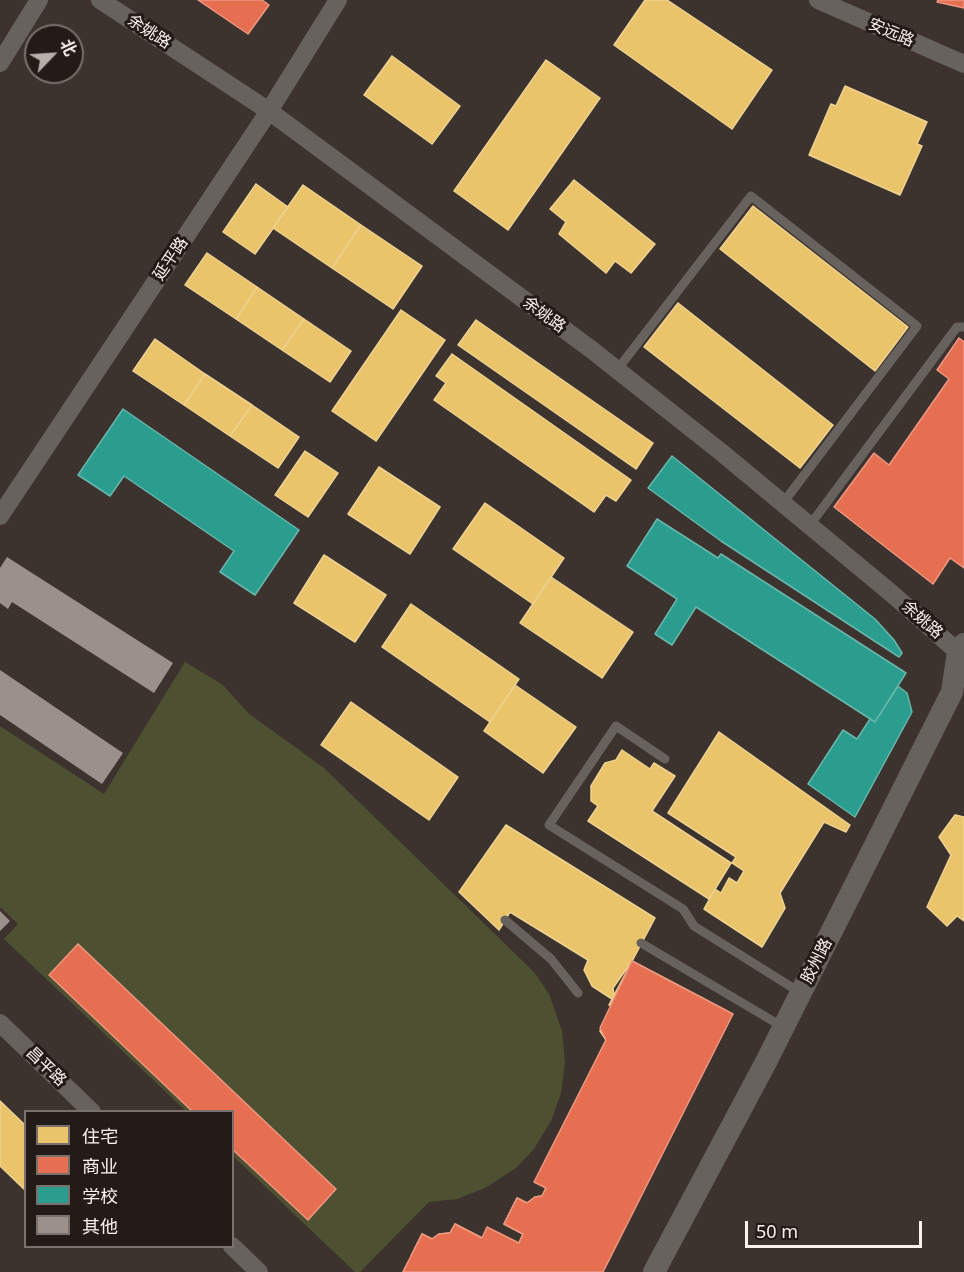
<!DOCTYPE html>
<html>
<head>
<meta charset="utf-8">
<style>
  body { margin:0 }
  #map { position:relative; width:964px; height:1272px; overflow:hidden; background:#3c332f; font-family:"Noto Sans","Noto Sans SC",sans-serif }
  canvas { display:block }
  .legend { position:absolute; left:24px; top:1110px; width:210px; height:138px; box-sizing:border-box; background:#231b18; border:2px solid #7a716d; margin:0; padding:8px 10px; list-style:none; font-size:18px; color:#fcf2ed }
  .legend li { display:flex; align-items:center; gap:12px; height:30px }
  .legend b { width:30px; border:2px solid #7a716d }
  .north { position:absolute; left:24px; top:24px; width:60px; height:60px; box-sizing:border-box; background:#231b18; border:2px solid #7a716d; border-radius:50%; rotate:65deg; font-size:16px; font-weight:700; line-height:24px; text-align:center; color:#fcf2ed }
  .north::after { content:''; display:block; margin:auto; width:21px; height:27px; background:#b9afaa; clip-path:polygon(50% 0,100% 100%,50% 72%,0 100%) }
  .scale { position:absolute; left:745px; top:1221px; width:177px; height:27px; box-sizing:border-box; border:3px solid #fcf2ed; border-top:0; padding-left:8px; font-size:18px; line-height:21px; white-space:nowrap; color:#fcf2ed; -webkit-text-stroke:4px #231b18; paint-order:stroke }
</style>
</head>
<body>
<div id="map">
<canvas width="964" height="1272"></canvas>
<ul class="legend">
<li><b style="height:16px;background:#e9c46a"></b>住宅</li>
<li><b style="height:16px;background:#e76f51"></b>商业</li>
<li><b style="height:16px;background:#2a9d8f"></b>学校</li>
<li><b style="height:16px;background:#9c908a"></b>其他</li>
</ul>
<div class="north">北</div>
<div class="scale">50 m</div>
</div>
<script>
const c = document.querySelector('canvas').getContext('2d');
c.lineJoin = 'round';
function fill(path, color) { c.fillStyle = color; c.fill(path, 'evenodd'); }
const shape = rows => new Path2D(rows.map(r => 'M' + r).join(''));
function trace(path, color, width, dash) { c.strokeStyle = color; c.lineWidth = width; c.lineCap = dash ? 'butt' : 'round'; c.setLineDash(dash || []); c.stroke(path); }
function label(font, color, halo, rows, align = 'center') {
  c.font = font + ' "Noto Sans","Noto Sans SC",sans-serif'; c.lineWidth = 6; c.setLineDash([]); c.textBaseline = 'middle'; c.strokeStyle = halo; c.fillStyle = color; for (const [text, x, y, turn = 0] of rows) {
    c.save(); c.translate(x, y); c.rotate((+turn || 0) * Math.PI / 180); c.textAlign = isNaN(turn) ? turn : align; if (halo) c.strokeText(text, 0, 0); c.fillText(text, 0, 0); c.restore();
  }
}
const green = shape([
  [185,662,223,685,248,713,324,768,534,972,549,994,562,1031,565,1063,561,1093,551,1121,534,1149,516,1168,485,1188,457,1199,429,1202,360,1272,355,1272,233,1156,232,1112,186,1111,4,939,18,924,0,907,0,726,104,794]
]);
const homes = shape([
  [645,0,667,0,772,70,732,129,614,45,645,0],
  [392,56,460,106,432,144,364,95,392,56],
  [546,60,600,98,508,230,454,191,546,60],
  [845,86,927,122,917,144,922,146,900,195,809,155,831,104,836,106,845,86],
  [574,180,655,244,631,273,615,261,606,273,559,234,566,222,550,209,574,180],
  [256,184,288,207,255,254,223,232,256,184],
  [303,185,361,225,332,268,273,228,303,185],
  [753,206,908,327,875,371,720,249,753,206],
  [361,225,422,266,393,309,332,268,361,225],
  [207,253,257,287,236,319,185,285,207,253],
  [257,287,304,319,282,350,236,319,257,287],
  [678,303,833,425,800,468,644,347,678,303],
  [401,310,445,340,376,441,332,411,401,310],
  [304,319,351,351,330,382,282,350,304,319],
  [476,320,653,443,636,469,458,345,476,320],
  [155,339,205,374,184,405,133,371,155,339],
  [452,354,631,480,616,501,606,495,594,512,434,400,446,383,436,376,452,354],
  [205,374,252,405,230,436,184,405,205,374],
  [252,405,299,437,278,468,230,436,252,405],
  [305,451,338,473,308,517,275,495,305,451],
  [379,467,440,507,410,554,348,514,379,467],
  [485,503,564,558,533,604,453,549,485,503],
  [324,555,386,595,355,642,294,603,324,555],
  [551,577,633,632,602,678,520,623,551,577],
  [411,604,519,679,490,722,382,647,411,604],
  [515,685,576,727,543,773,484,731,515,685],
  [351,702,458,777,429,820,321,745,351,702],
  [719,732,850,825,846,832,824,822,780,893,785,908,762,947,704,909,715,889,721,893,729,878,737,883,744,871,732,863,736,857,668,813,719,732],
  [622,750,650,769,654,763,675,776,652,811,731,863,709,899,588,821,598,806,591,801,591,786,605,763,616,760,622,750],
  [955,815,964,817,964,921,957,916,947,926,927,907,951,855,939,837,955,815],
  [506,825,655,918,612,999,592,986,584,970,588,960,510,912,499,930,459,892,506,825],
  [632,961,725,1010,720,1020,721,1027,702,1054,686,1045,682,1053,686,1055,691,1072,687,1076,675,1076,664,1099,638,1085,646,1069,630,1059,621,1076,595,1063,606,1040,600,1031,603,1023,617,1020,621,1022,626,1014,609,1005,614,995,613,988,632,961],
  [0,1101,26,1126,26,1191,0,1166,0,1101],
  [546,1188,618,1225,616,1236,607,1254,603,1255,594,1272,581,1270,584,1265,564,1255,556,1270,559,1272,513,1272,526,1247,519,1243,523,1234,504,1224,517,1198,527,1203,535,1197,542,1196,546,1188],
  [455,1224,482,1238,471,1259,482,1264,480,1272,403,1272,408,1262,425,1272,428,1265,411,1256,422,1234,432,1239,439,1234,450,1233,455,1224]
]);
const shops = shape([
  [198,0,262,0,269,5,248,34,198,0],
  [938,0,964,0,964,8,937,2,938,0],
  [959,338,964,342,964,568,950,558,933,584,834,507,874,453,889,465,949,379,937,370,959,338],
  [78,944,336,1189,308,1220,232,1149,232,1112,193,1112,49,975,78,944],
  [632,961,733,1014,603,1272,403,1272,422,1234,432,1239,439,1234,450,1233,455,1224,482,1238,487,1227,519,1243,523,1234,504,1224,517,1198,527,1203,535,1197,542,1196,546,1188,534,1182,606,1040,600,1028,632,961]
]);
const schools = shape([
  [123,409,299,530,255,595,220,572,234,551,124,476,110,496,78,475,123,409],
  [672,456,875,619,894,640,902,653,899,657,721,541,648,488,672,456],
  [657,519,718,558,721,554,906,673,875,722,696,607,672,645,655,634,677,599,627,566,657,519],
  [898,686,907,693,912,712,855,817,808,784,843,730,857,739,870,719,875,722,898,686]
]);
const building = shape([
  [7,557,173,663,154,693,12,602,8,609,0,603,0,568],
  [0,670,123,753,102,784,0,715],
  [0,911,10,921,0,931]
]);
const service = shape([
  [617,370,751,196,917,326,783,503],
  [810,525,957,327,964,327],
  [665,759,616,726,549,825,683,909,694,926,801,993],
  [505,920,551,959,578,993],
  [641,943,783,1027]
]);
const minor = shape([
  [100,0,269,111,592,350,721,452,891,593,958,652,964,661],
  [818,0,964,64],
  [0,63,39,0],
  [0,516,269,111,338,0],
  [0,1023,92,1112],
  [232,1246,259,1272]
]);
const tertiary = shape([
  [654,1272,766,1062,952,692,958,652,964,644]
]);
const streetNames = [
  ["余姚路",149,32,33],
  ["安远路",891,33,23],
  ["延平路",171,259,-56],
  ["余姚路",544,315,36],
  ["余姚路",922,620,41],
  ["胶州路",817,961,-63],
  ["昌平路",46,1067,44]
];
fill(green, '#4d5131');
fill(homes, '#e9c46a');
trace(homes, '#efd291', 1.5);
fill(shops, '#e76f51');
trace(shops, '#ed9680', 1.5);
fill(schools, '#2a9d8f');
trace(schools, '#69b6ab', 1.5);
fill(building, '#9c908a');
trace(service, '#68625e', 9);
trace(minor, '#68625e', 18);
trace(tertiary, '#68625e', 22);
label('16px', '#fcf2ed', '#231b18', streetNames);
</script>
</body>
</html>
